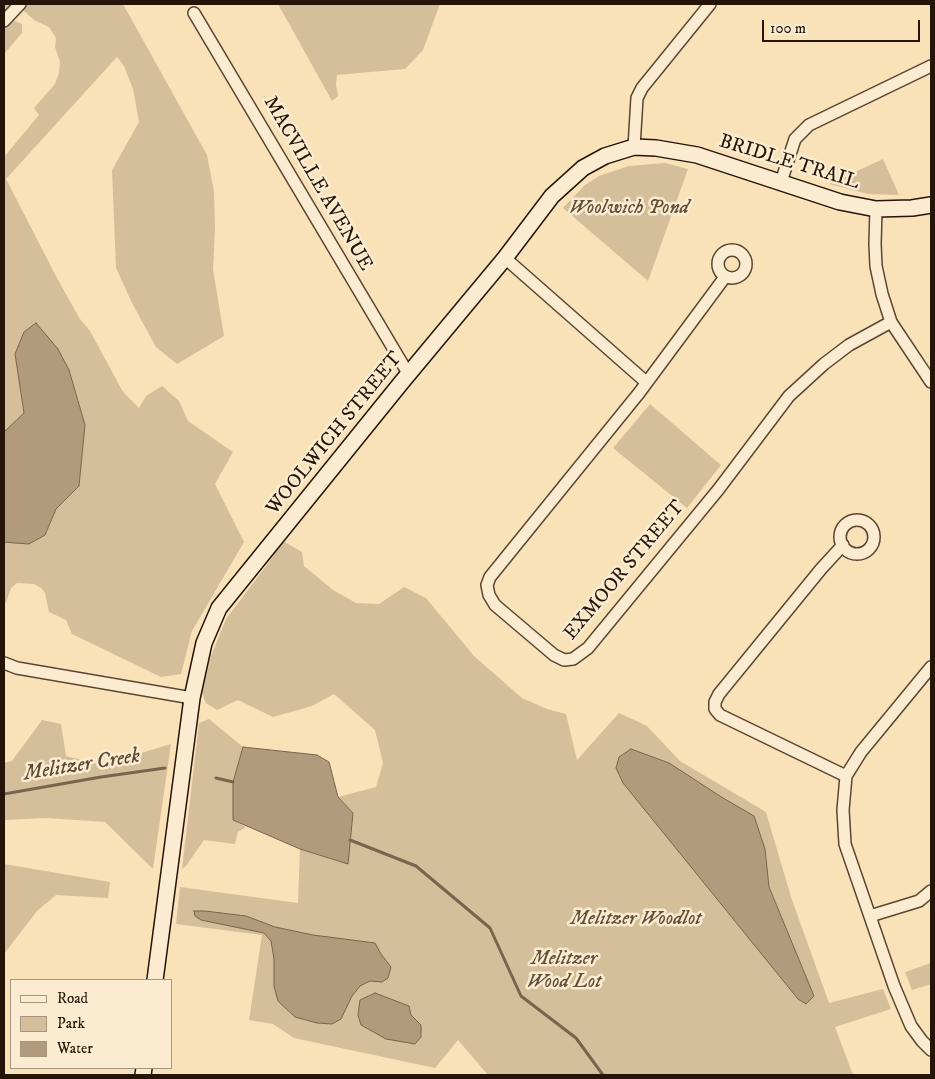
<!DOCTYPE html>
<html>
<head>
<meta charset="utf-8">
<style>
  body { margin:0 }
  #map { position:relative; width:935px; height:1079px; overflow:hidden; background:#f9e1b8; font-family:"IM FELL DW Pica",serif }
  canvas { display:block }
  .frame { position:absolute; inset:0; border:5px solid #251407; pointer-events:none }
  .legend { position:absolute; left:10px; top:979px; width:162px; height:90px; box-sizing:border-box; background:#fbecd1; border:1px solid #a59680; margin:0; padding:6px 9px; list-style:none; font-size:15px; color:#251407 }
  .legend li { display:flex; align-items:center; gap:10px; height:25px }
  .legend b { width:25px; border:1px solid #a59680 }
  .scale { position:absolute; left:762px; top:20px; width:158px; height:22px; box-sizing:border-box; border:2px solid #251407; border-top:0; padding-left:6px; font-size:15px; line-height:18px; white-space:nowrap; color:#251407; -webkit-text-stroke:4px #fbecd1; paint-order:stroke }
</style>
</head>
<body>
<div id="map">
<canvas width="935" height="1079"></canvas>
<div class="frame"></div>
<ul class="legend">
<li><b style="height:6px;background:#fbecd1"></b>Road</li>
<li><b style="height:14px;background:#d5be9a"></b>Park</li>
<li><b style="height:14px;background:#b19b7c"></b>Water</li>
</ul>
<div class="scale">100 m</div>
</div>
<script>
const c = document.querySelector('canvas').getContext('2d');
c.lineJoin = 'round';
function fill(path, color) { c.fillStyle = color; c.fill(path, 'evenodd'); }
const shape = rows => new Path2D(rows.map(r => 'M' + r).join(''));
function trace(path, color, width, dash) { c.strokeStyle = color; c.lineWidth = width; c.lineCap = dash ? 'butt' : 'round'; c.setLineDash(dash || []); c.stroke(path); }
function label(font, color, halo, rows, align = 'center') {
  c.font = font + ' "IM FELL DW Pica",serif'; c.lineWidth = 5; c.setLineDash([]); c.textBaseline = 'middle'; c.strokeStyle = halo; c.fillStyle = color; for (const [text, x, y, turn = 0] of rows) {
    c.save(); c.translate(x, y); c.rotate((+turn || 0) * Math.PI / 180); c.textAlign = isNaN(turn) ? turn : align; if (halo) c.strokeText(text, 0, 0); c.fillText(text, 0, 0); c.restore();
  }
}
const green = shape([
  [4,4,123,4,207,155,214,192,215,228,213,269,224,336,177,364,156,347,132,303,116,268,112,170,139,122,133,89,124,66,117,57,6,179,58,280,80,319,90,331,123,392,139,408,146,396,162,386,179,401,188,421,233,452,215,484,244,542,192,631,181,674,161,677,72,634,66,620,49,612,45,593,41,588,34,584,17,583,11,588,6,603,4,602,4,542,29,544,45,535,56,509,79,486,85,424,69,370,58,349,15,354,24,413,4,432,4,157,39,115,34,108,55,84,59,73,60,62,55,47,56,38,49,27,34,20,24,11,12,8,4,15],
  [278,4,440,4,423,50,405,69,337,75,336,85,338,96,332,101],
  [4,17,22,24,22,33,4,54],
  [883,159,899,195,868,194,829,184],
  [665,163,688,169,648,281,563,208,585,185,599,176,629,166],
  [650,404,721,465,687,508,613,448],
  [283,541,302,552,304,566,333,590,356,603,379,604,404,587,426,598,474,656,522,698,547,709,566,714,577,760,619,713,647,726,680,761,766,812,791,897,829,1003,883,989,891,1009,835,1027,853,1075,488,1075,458,1040,435,1068,294,1038,273,1024,249,1020,262,935,176,924,180,887,298,903,300,849,347,863,353,813,338,797,376,787,383,763,375,730,334,694,312,706,273,717,238,700,217,710,206,703,202,693,211,656,226,619,269,562],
  [209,719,243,747,233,782,233,820,246,827,238,832,235,844,204,840,186,866,182,869,199,723],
  [42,720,61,724,66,756,101,765,171,744,153,869,105,822,46,818,4,820,4,763,12,761],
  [4,864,110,882,108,898,56,895,37,911,4,954],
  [931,963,931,984,912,990,905,972]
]);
const water = shape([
  [36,323,58,349,69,370,85,425,79,486,56,509,45,535,29,544,15,543,4,542,4,432,24,413,15,354,24,332,36,323],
  [243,747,317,755,329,762,338,797,353,813,348,864,300,849,233,820,233,782,243,747],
  [631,749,669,763,723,798,754,816,765,849,769,887,814,996,806,1004,798,999,623,783,616,768,619,757,631,749],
  [194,911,205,911,246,916,275,927,313,935,375,943,381,954,391,967,388,978,382,982,370,981,360,986,352,996,341,1019,332,1024,317,1023,295,1017,278,1001,274,986,274,959,271,941,264,933,201,920,195,916,194,911],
  [375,993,409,1006,411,1015,421,1025,421,1037,415,1044,386,1039,361,1025,358,1015,360,1000,375,993]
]);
const stream = shape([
  [216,778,233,782],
  [4,794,101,777,165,768],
  [350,840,416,866,490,928,521,996,576,1038,603,1075]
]);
const street = shape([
  [194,13,409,375],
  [4,21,20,4],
  [634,147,637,98,642,88,710,4],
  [781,182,795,139,809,125,931,66],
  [876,209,875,244,876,266,882,294,891,322,931,382],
  '718 264a14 14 0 1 1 28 0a14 14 0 1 1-28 0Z',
  [505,258,646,382],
  [725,277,639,393,490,577,487,585,489,595,495,605,554,655,564,660,573,659,588,648,718,490,789,396,824,364,849,345,891,322],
  '840 537a17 17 0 1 1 34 0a17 17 0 1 1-34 0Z',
  [843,545,821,569,719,694,715,702,715,709,720,715,846,776],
  [4,663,17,668,192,698],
  [931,667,861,752,846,776,843,810,845,844,894,986,911,1026,922,1041,931,1050],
  [870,916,919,901,931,891]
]);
const secondary = shape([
  [155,980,192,698,204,643,219,608,401,383,505,258,552,196,583,168,605,156,634,147,656,148,697,155,840,202,876,209,912,208,931,205],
  [143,1075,144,1068]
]);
const streetNames = [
  ["BRIDLE TRAIL",789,163,17],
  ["MACVILLE AVENUE",317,184,60],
  ["WOOLWICH STREET",335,434,-51],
  ["EXMOOR STREET",625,571,-50]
];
const parkNames = [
  ["Woolwich Pond",629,209],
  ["Melitzer Woodlot",636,920],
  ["Melitzer",564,960],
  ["Wood Lot",564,983]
];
const waterNames = [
  ["Melitzer Creek",82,766,-9]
];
fill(green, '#d5be9a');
fill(water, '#b19b7c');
trace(water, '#79654d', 1);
trace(stream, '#79654d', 3);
trace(street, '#5a4733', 14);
trace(secondary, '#251407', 18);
trace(street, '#fbecd1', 11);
trace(secondary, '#fbecd1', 15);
label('20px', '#251407', '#fbecd1', streetNames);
label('italic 20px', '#63503a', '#fbecd1', parkNames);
label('italic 21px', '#5d4a36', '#fbecd1', waterNames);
</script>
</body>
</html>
